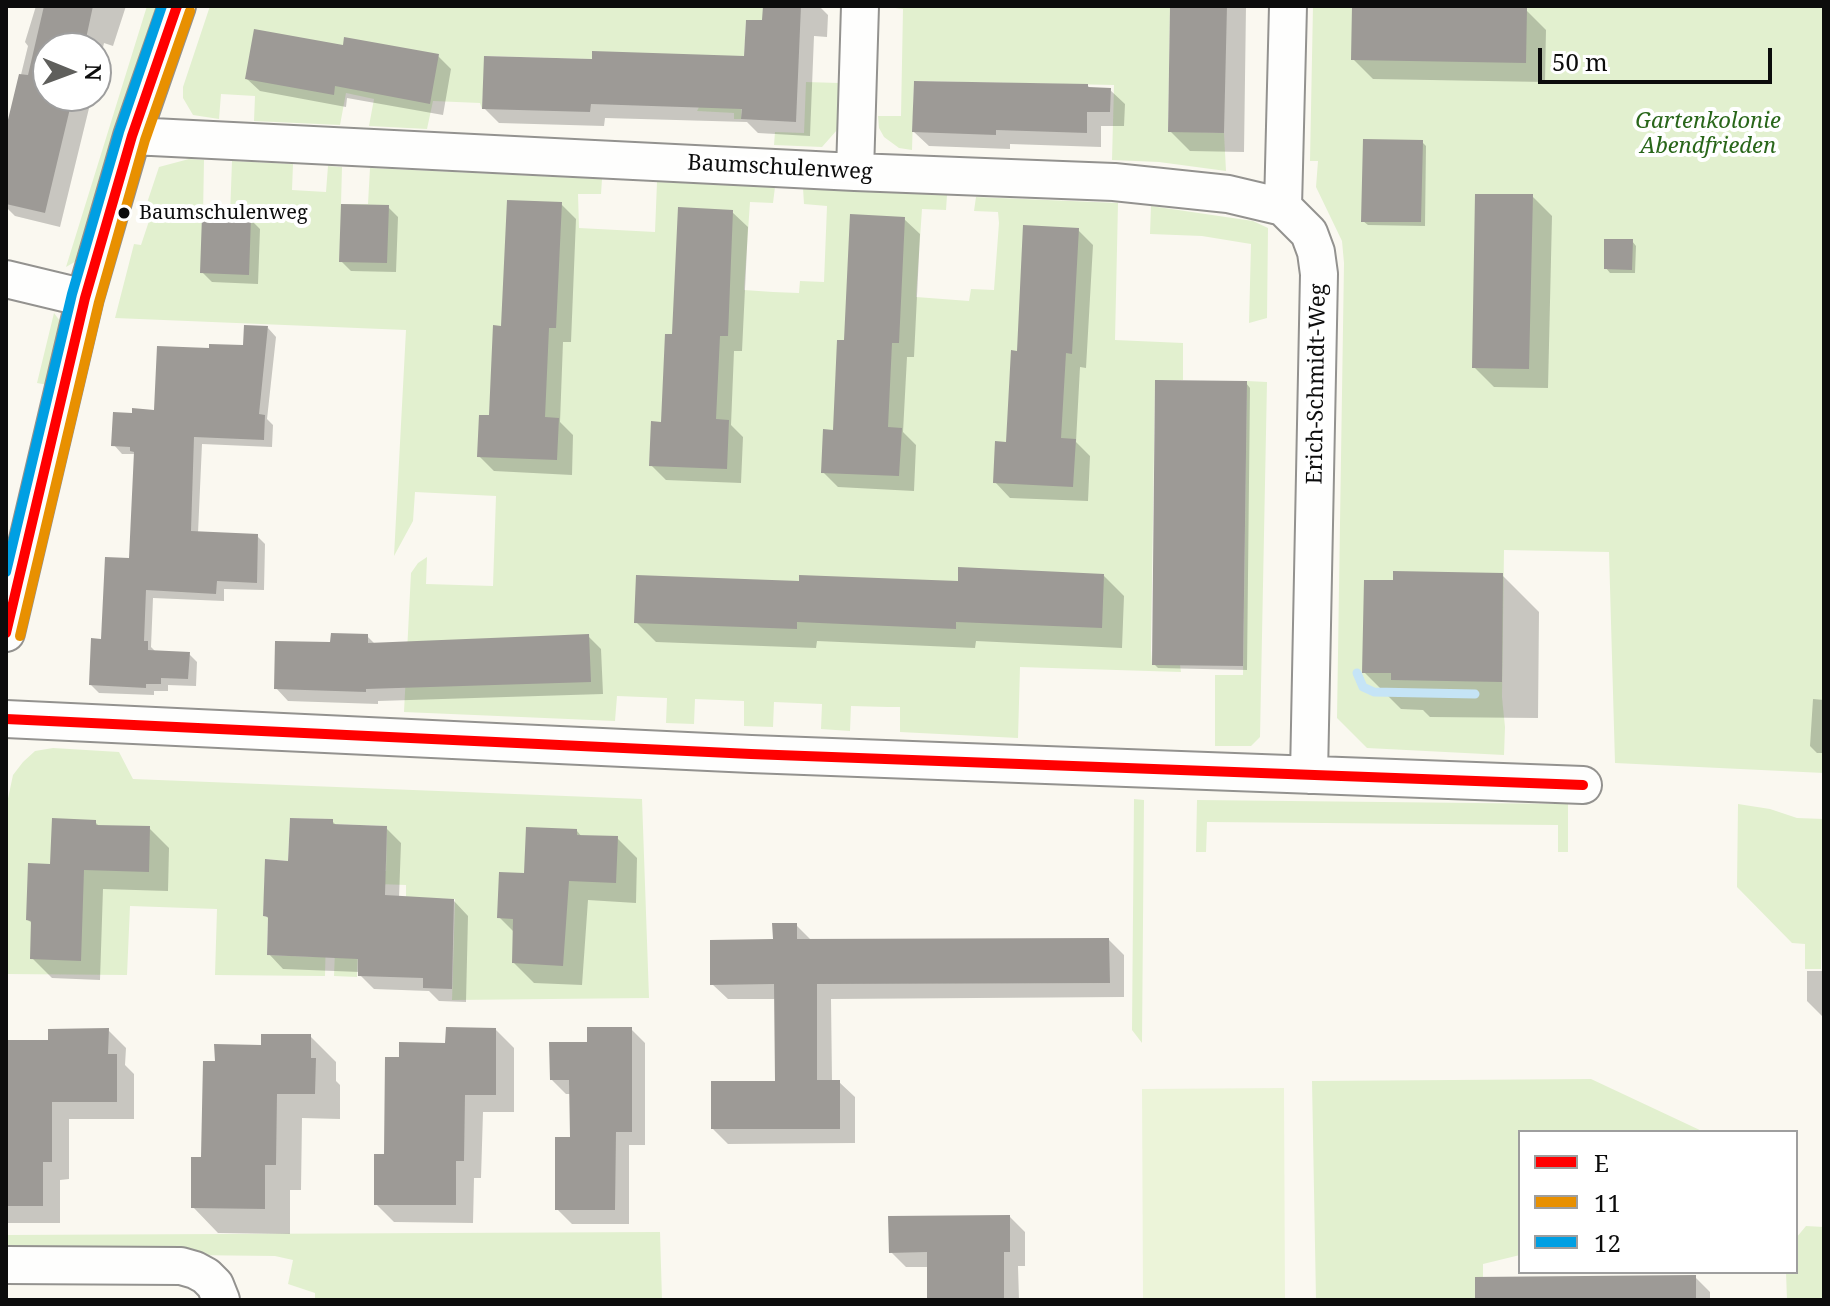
<!DOCTYPE html>
<html>
<head>
<meta charset="utf-8">
<style>
  body { margin:0 }
  #map { position:relative; width:1830px; height:1306px; overflow:hidden; background:#faf8f0; font-family:"Noto Serif",serif }
  canvas { display:block }
  .frame { position:absolute; inset:0; border:8px solid #0c0c0c; pointer-events:none }
  .legend { position:absolute; left:1518px; top:1130px; width:280px; height:144px; box-sizing:border-box; background:#fff; border:2px solid #9e9e9e; margin:0; padding:10px 14px; list-style:none; font-size:24px; color:#0c0c0c }
  .legend li { display:flex; align-items:center; gap:16px; height:40px }
  .legend b { width:40px; border:2px solid #9e9e9e }
  .north { position:absolute; left:32px; top:32px; width:80px; height:80px; box-sizing:border-box; background:#fff; border:2px solid #9e9e9e; border-radius:50%; rotate:91deg; font-size:22px; font-weight:700; line-height:32px; text-align:center; color:#0c0c0c }
  .north::after { content:''; display:block; margin:auto; width:28px; height:36px; background:#5f5f5c; clip-path:polygon(50% 0,100% 100%,50% 72%,0 100%) }
  .scale { position:absolute; left:1538px; top:48px; width:234px; height:36px; box-sizing:border-box; border:4px solid #0c0c0c; border-top:0; padding-left:10px; font-size:24px; line-height:28px; white-space:nowrap; color:#0c0c0c; -webkit-text-stroke:6px #fff; paint-order:stroke }
</style>
</head>
<body>
<div id="map">
<canvas width="1830" height="1306"></canvas>
<div class="frame"></div>
<ul class="legend">
<li><b style="height:10px;background:#f00"></b>E</li>
<li><b style="height:10px;background:#e89001"></b>11</li>
<li><b style="height:10px;background:#009fe3"></b>12</li>
</ul>
<div class="north">N</div>
<div class="scale">50 m</div>
</div>
<script>
const c = document.querySelector('canvas').getContext('2d');
c.lineJoin = 'round';
function fill(path, color) { c.fillStyle = color; c.fill(path, 'evenodd'); }
const shape = rows => new Path2D(rows.map(r => 'M' + r).join(''));
function trace(path, color, width, dash) { c.strokeStyle = color; c.lineWidth = width; c.lineCap = dash ? 'butt' : 'round'; c.setLineDash(dash || []); c.stroke(path); }
function label(font, color, halo, rows, align = 'center') {
  c.font = font + ' "Noto Serif",serif'; c.lineWidth = 8; c.setLineDash([]); c.textBaseline = 'middle'; c.strokeStyle = halo; c.fillStyle = color; for (const [text, x, y, turn = 0] of rows) {
    c.save(); c.translate(x, y); c.rotate((+turn || 0) * Math.PI / 180); c.textAlign = isNaN(turn) ? turn : align; if (halo) c.strokeText(text, 0, 0); c.fillText(text, 0, 0); c.restore();
  }
}
const green = shape([
  [147,6,158,8,78,260,66,267],
  [210,6,784,6,783,21,746,20,741,119,734,119,734,113,697,111,699,107,593,51,592,59,485,56,482,109,480,103,433,101,427,129,369,126,374,99,346,93,340,125,254,121,255,96,221,94,219,119,193,115,183,98,183,87],
  [880,6,1170,6,1168,131,1224,133,1226,171,1159,162,1112,160,1114,85,914,81,912,150,899,148,884,137,879,128,878,116,901,116,903,9],
  [1313,6,1824,6,1824,773,1615,763,1609,552,1504,550,1502,697,1505,727,1504,755,1367,748,1337,718,1344,263,1342,241,1316,187,1318,161,1310,161],
  [806,82,839,83,837,130,822,147,774,145,775,132,804,133],
  [189,159,204,160,203,216,230,216,232,161,293,164,292,190,326,192,328,166,342,167,341,204,368,204,370,168,602,179,601,194,578,194,579,228,655,232,657,182,775,187,773,203,750,202,744,290,773,292,799,293,800,281,824,282,827,206,804,204,803,188,947,195,946,210,922,209,916,297,969,301,971,289,994,290,999,223,998,212,974,211,976,197,1118,203,1115,340,1183,343,1183,380,1155,381,1151,650,1152,665,1180,665,1181,672,1020,667,1018,738,900,732,900,707,888,707,851,706,850,731,821,729,822,704,774,702,773,727,744,726,744,701,695,699,694,724,666,723,667,698,617,696,615,721,404,712,411,573,418,563,427,557,426,584,493,586,496,496,415,492,413,521,394,556,406,330,115,318,134,244,141,245,149,221,142,218,159,167],
  [1151,206,1253,221,1268,228,1267,318,1249,323,1251,244,1202,236,1150,234],
  [54,313,60,321,60,334,48,385,37,383],
  [1247,381,1267,382,1260,737,1251,746,1215,746,1215,675,1243,675],
  [53,748,119,752,133,779,642,799,649,998,452,1000,455,899,406,898,406,885,348,883,348,870,386,871,387,826,333,824,333,819,290,818,288,861,266,859,263,916,268,917,267,955,315,957,326,936,325,976,215,975,217,909,130,906,127,975,6,974,6,808,13,775,23,762,35,751],
  [1134,799,1144,800,1142,1043,1132,1030],
  [1197,800,1568,804,1568,852,1558,852,1558,825,1207,822,1206,852,1196,852],
  [1738,804,1770,809,1797,818,1824,819,1821,969,1805,969,1805,944,1792,943,1737,887],
  [337,895,360,896,357,977,334,976],
  [1591,1079,1704,1132,1520,1132,1520,1255,1483,1264,1483,1300,1316,1300,1312,1081],
  [1806,1226,1824,1227,1824,1300,1787,1300,1786,1272,1796,1272,1796,1238],
  [660,1232,662,1300,315,1299,315,1293,288,1284,293,1260,275,1256,6,1253,6,1235]
]);
const pitch = shape([
  [1284,1088,1285,1300,1143,1300,1142,1089]
]);
const shadow = shape([
  [36,6,126,6,113,46,104,43,96,78,96,48,48,48,48,96,92,96,60,227,15,216,6,207,6,136,28,46,25,42],
  [765,6,819,6,828,15,827,37,814,36,810,136,758,133,747,122,605,118,604,126,499,123,484,108,594,61,746,58,764,22],
  [1172,6,1246,6,1244,152,1190,151,1170,131],
  [1526,10,1546,30,1545,82,1373,79,1353,59],
  [344,47,438,56,451,69,443,115,347,98,346,107,260,91,247,79],
  [1088,86,1091,89,1110,90,1125,104,1124,126,1101,126,1101,147,1010,144,1010,149,929,146,914,132],
  [1422,142,1426,146,1425,226,1368,225,1363,221],
  [1532,196,1552,216,1548,388,1494,387,1474,367],
  [561,204,576,219,571,342,563,342,560,422,573,435,572,475,494,471,479,456,491,417,503,328],
  [388,207,398,217,396,272,351,271,341,261],
  [732,212,748,227,742,351,734,351,731,425,743,437,741,483,666,480,651,465,663,424,674,336],
  [250,219,260,229,258,284,212,282,202,272],
  [904,219,920,234,914,357,907,357,903,432,916,445,914,491,838,487,823,472,835,432,846,342],
  [1078,230,1093,245,1086,368,1080,367,1076,442,1090,456,1088,501,1010,498,995,482,1008,444,1019,353],
  [1632,241,1636,246,1635,273,1610,273,1606,268],
  [268,328,276,337,267,419,273,425,272,447,202,444,198,533,257,536,265,544,264,590,224,589,224,601,153,598,151,647,155,651,189,654,197,662,196,686,168,685,168,691,154,691,154,695,99,693,91,685,131,560,136,454,122,454,114,445,156,412,211,350,245,347],
  [1246,383,1250,388,1247,670,1158,668,1154,664],
  [1502,575,1539,612,1538,718,1430,717,1423,710,1401,709,1364,672],
  [1104,576,1124,596,1122,648,976,641,975,648,817,641,816,648,656,642,636,622,801,583,960,583],
  [367,636,376,645,588,636,601,649,603,694,378,701,378,704,288,701,276,688,332,644],
  [1813,699,1824,700,1824,753,1817,753,1810,746],
  [332,821,337,826,386,828,401,843,399,898,454,901,468,916,466,1002,439,1001,429,991,374,989,360,975,360,972,283,969,269,954,270,920,265,915,290,863],
  [95,822,100,827,149,828,169,848,168,891,103,889,100,980,52,978,32,958,33,924,28,920,52,866],
  [577,831,582,837,617,838,637,858,636,903,588,900,582,985,534,983,514,963,515,933,499,917,526,875],
  [1822,906,1824,906,1824,1085,1823,1017,1807,1001,1807,971,1823,971],
  [796,925,812,941,1109,940,1124,955,1124,997,831,999,832,1082,839,1082,855,1097,855,1143,728,1144,713,1129,777,1083,776,999,728,999,712,984],
  [631,1029,645,1043,645,1145,629,1145,629,1224,572,1224,557,1209,572,1139,572,1094,566,1094,552,1080,589,1044],
  [108,1030,126,1048,125,1065,134,1074,134,1119,69,1119,69,1179,60,1180,60,1223,6,1223,6,1042,50,1042],
  [496,1030,514,1048,514,1112,483,1112,481,1178,474,1178,473,1223,394,1222,376,1204,386,1157,401,1059],
  [310,1036,336,1062,336,1081,340,1085,340,1119,302,1118,301,1190,290,1190,290,1234,218,1233,193,1207,203,1159,217,1063],
  [1010,1217,1025,1232,1025,1266,1018,1266,1019,1300,929,1300,929,1267,906,1267,891,1252],
  [1695,1277,1710,1292,1710,1300,1494,1300]
]);
const stream = shape([
  [1357,673,1363,687,1374,692,1475,694]
]);
const building = shape([
  [44,6,93,6,84,48,48,48,48,96,73,96,45,213,6,204,6,128,19,74,28,75],
  [763,6,801,6,796,122,741,119,742,109,591,104,590,112,482,109,484,56,592,59,592,51,744,56,746,20,762,20],
  [1170,6,1227,6,1224,133,1168,132],
  [1352,6,1527,8,1526,63,1351,60],
  [254,29,343,45,344,37,439,54,430,104,335,86,334,95,245,79],
  [914,81,1088,84,1088,87,1111,88,1110,112,1087,112,1087,133,996,130,996,135,912,132],
  [1363,139,1423,140,1421,222,1361,222],
  [1475,194,1533,194,1529,369,1472,368],
  [507,200,562,202,556,328,549,328,545,417,559,418,557,460,477,457,479,415,489,415,493,325,501,326],
  [341,204,389,205,387,263,339,262],
  [678,207,733,210,728,336,720,336,716,419,729,420,727,469,649,466,651,421,661,422,665,334,672,334],
  [850,214,905,217,899,343,892,343,888,427,902,428,899,476,821,473,823,429,833,430,837,340,844,340],
  [202,216,251,217,249,275,200,273],
  [1023,225,1079,228,1072,354,1066,353,1061,438,1076,439,1073,487,993,483,995,441,1006,442,1011,350,1017,351],
  [1604,239,1633,239,1632,270,1604,269],
  [244,325,268,326,259,414,265,415,264,440,194,437,191,531,258,534,257,583,217,581,216,594,146,590,144,641,148,641,148,650,190,652,188,679,161,678,161,684,146,684,146,688,89,685,91,638,101,639,105,557,129,558,134,452,130,451,130,447,111,446,113,412,132,413,132,408,154,410,157,346,209,348,209,344,243,345],
  [1155,380,1247,381,1243,666,1152,665],
  [958,567,1104,574,1102,628,956,622,956,629,797,622,797,629,634,623,636,575,799,581,799,575,958,581],
  [1393,571,1503,573,1502,682,1391,680,1391,673,1362,673,1364,580,1393,580],
  [331,633,368,634,368,643,589,634,591,682,366,689,366,692,274,689,275,641,330,642],
  [52,818,96,820,96,825,150,826,149,872,84,870,81,961,30,959,31,921,26,920,28,863,50,864],
  [290,818,333,819,333,824,387,826,385,895,454,899,452,989,423,988,423,978,358,976,358,959,267,955,268,917,263,916,265,859,288,861],
  [526,827,577,829,577,835,618,836,616,883,569,881,563,966,512,963,513,919,497,918,499,872,524,873],
  [772,923,797,923,797,939,1109,938,1110,983,817,984,817,1080,840,1080,840,1129,711,1129,711,1081,775,1081,774,984,710,985,710,940,773,939],
  [446,1027,496,1028,496,1095,465,1095,464,1161,456,1161,456,1205,374,1205,374,1154,384,1154,385,1057,399,1057,399,1042,445,1043],
  [587,1027,632,1027,632,1132,616,1132,615,1210,555,1210,555,1137,570,1137,569,1080,550,1080,549,1042,587,1042],
  [109,1028,108,1054,117,1054,117,1102,52,1102,52,1162,43,1162,43,1206,6,1206,6,1040,48,1040,48,1029],
  [261,1034,311,1034,311,1058,316,1058,315,1094,277,1094,276,1165,265,1165,265,1209,191,1208,191,1157,201,1157,203,1061,215,1061,214,1044,261,1045],
  [1010,1215,1010,1252,1004,1252,1004,1300,927,1300,927,1252,889,1253,888,1216],
  [1696,1275,1696,1300,1475,1300,1475,1277]
]);
const minor = shape([
  [132,136,855,172,1114,182,1228,194,1283,207,1309,233,1316,252,1319,274,1309,775],
  [855,172,860,6],
  [1283,207,1288,6],
  [6,279,85,298],
  [6,633,85,298,132,136,177,6],
  [6,719,751,754,1583,785],
  [6,1265,181,1266,195,1270,206,1276,215,1285,221,1300]
]);
const bus1 = shape([
  [6,633,85,298,132,136,177,6],
  [6,719,751,754,1583,785]
]);
const bus2 = shape([
  [20,636,99,302,145,140,190,11]
]);
const bus3 = shape([
  [6,572,72,294,119,132,162,6]
]);
const markers = [
  [124,213,7,"#0c0c0c"]
];
const busNames = [
  ["Baumschulenweg",139,213]
];
const parkNames = [
  ["Gartenkolonie",1708,122],
  ["Abendfrieden",1708,147]
];
const streetNames = [
  ["Baumschulenweg",780,168,3],
  ["Erich-Schmidt-Weg",1317,384,-89]
];
fill(green, '#e2f0cf');
fill(pitch, '#ecf4d9');
fill(shadow, '#0003');
trace(stream, '#c5e4f6', 9);
fill(building, '#9d9a96');
trace(minor, '#93928f', 40);
trace(minor, '#fefefd', 36);
trace(bus1, '#f00', 10);
trace(bus2, '#e89001', 10);
trace(bus3, '#009fe3', 10);
for (const [x, y, r, color] of markers) { const dot = new Path2D(); dot.arc(x, y, r, 0, 2 * Math.PI); c.fillStyle = color; c.fill(dot); trace(dot, '#fff', 3); }
label('20px', '#0c0c0c', '#fff', busNames, 'left');
label('italic 22px', '#29661a', '#fff', parkNames);
label('22px', '#0c0c0c', '#fff', streetNames);
</script>
</body>
</html>
